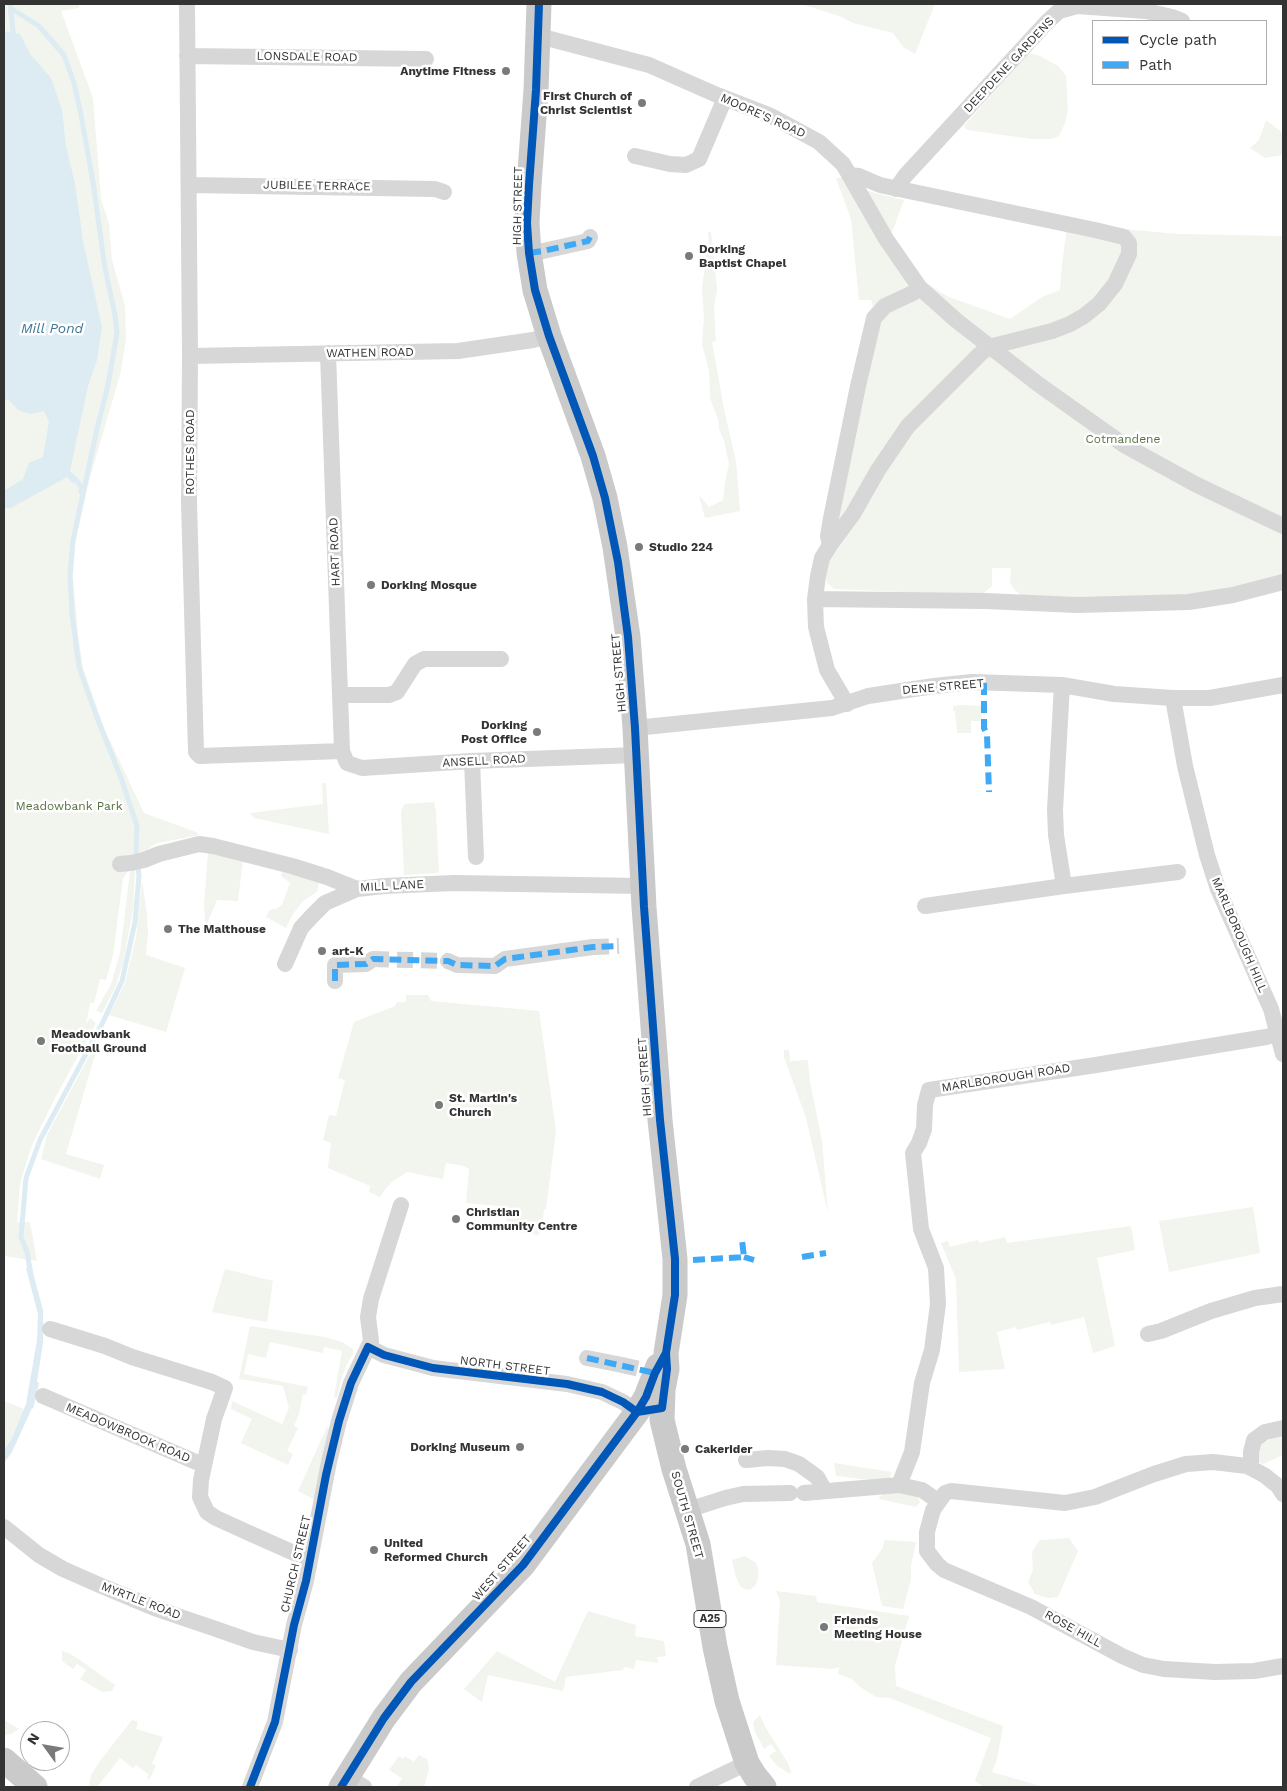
<!DOCTYPE html>
<html>
<head>
<meta charset="utf-8">
<style>
  body { margin:0 }
  #map { position:relative; width:1287px; height:1791px; overflow:hidden; background:#fff; font-family:"Work Sans",sans-serif }
  canvas { display:block }
  .frame { position:absolute; inset:0; border:5px solid #333; pointer-events:none }
  .legend { position:absolute; left:1092px; top:20px; width:175px; height:65px; box-sizing:border-box; background:#fff; border:1px solid #adadad; margin:0; padding:6px 9px; list-style:none; font-size:15px; color:#333 }
  .legend li { display:flex; align-items:center; gap:10px; height:25px }
  .legend b { width:25px; border:1px solid #adadad }
  .north { position:absolute; left:20px; top:1721px; width:50px; height:50px; box-sizing:border-box; background:#fff; border:1px solid #adadad; border-radius:50%; rotate:302deg; font-size:14px; font-weight:700; line-height:20px; text-align:center; color:#333 }
  .north::after { content:''; display:block; margin:auto; width:18px; height:22px; background:#7a7a7a; clip-path:polygon(50% 0,100% 100%,50% 72%,0 100%) }
</style>
</head>
<body>
<div id="map">
<canvas width="1287" height="1791"></canvas>
<div class="frame"></div>
<ul class="legend">
<li><b style="height:6px;background:#0057b8"></b>Cycle path</li>
<li><b style="height:6px;background:#3fa9f5"></b>Path</li>
</ul>
<div class="north">N</div>
</div>
<script>
const c = document.querySelector('canvas').getContext('2d');
c.lineJoin = 'round';
function fill(path, color) { c.fillStyle = color; c.fill(path, 'evenodd'); }
const shape = rows => new Path2D(rows.map(r => 'M' + r).join(''));
function trace(path, color, width, dash) { c.strokeStyle = color; c.lineWidth = width; c.lineCap = dash ? 'butt' : 'round'; c.setLineDash(dash || []); c.stroke(path); }
function label(font, color, halo, rows, align = 'center') {
  c.font = font + ' "Work Sans",sans-serif'; c.lineWidth = 5; c.setLineDash([]); c.textBaseline = 'middle'; c.strokeStyle = halo; c.fillStyle = color; for (const [text, x, y, turn = 0] of rows) {
    c.save(); c.translate(x, y); c.rotate((+turn || 0) * Math.PI / 180); c.textAlign = isNaN(turn) ? turn : align; if (halo) c.strokeText(text, 0, 0); c.fillText(text, 0, 0); c.restore();
  }
}
const green = shape([
  [4,4,79,4,79,8,61,11,93,98,101,199,109,224,112,260,125,306,126,339,120,375,89,481,75,544,73,578,78,634,83,668,104,728,144,813,196,832,199,835,157,843,142,853,123,878,113,955,106,980,100,979,94,1003,90,1003,86,1024,90,1018,96,1023,56,1096,32,1145,20,1183,17,1222,30,1222,37,1261,4,1256],
  [801,4,935,4,915,54,903,47,893,33,853,23,839,16],
  [1029,53,1040,56,1058,66,1066,76,1068,109,1065,123,1059,136,1051,139,1032,139,967,130,964,126],
  [1266,120,1283,133,1283,155,1265,158,1250,148,1259,140],
  [836,178,843,178,867,191,904,200,891,235,924,281,940,292,949,297,1010,319,1042,297,1060,290,1062,265,1068,219,1133,230,1180,234,1283,236,1283,579,1203,597,1085,601,1021,595,1014,589,1010,583,1011,568,992,568,992,586,985,592,977,595,834,589,827,583,825,572,878,326,871,300,859,300,851,219],
  [708,232,711,232,717,289,714,308,716,341,712,342,724,409,736,462,740,511,705,518,699,495,709,507,723,500,725,482,729,464,724,441,719,429,719,422,710,398,709,371,702,344,704,318,702,288,706,259,705,248,709,247],
  [961,705,981,706,982,721,971,721,971,733,957,733,955,711,953,711,953,706],
  [322,783,326,783,329,834,254,818,250,813,323,804],
  [434,802,436,811,439,873,404,875,401,812,404,804],
  [208,853,243,860,238,901,217,900,207,924,205,921,204,905],
  [284,868,319,881,317,892,303,901,293,914,286,928,266,917,269,910,276,909,282,905,290,883,281,876],
  [135,870,133,910,123,963,116,986,102,1013,96,1011,111,984,120,953,130,872],
  [142,880,147,915,148,933,146,955,185,968,166,1032,109,1015,125,983,136,937],
  [406,995,428,995,431,1001,539,1011,556,1131,546,1209,544,1209,542,1229,538,1235,505,1230,509,1207,466,1203,469,1169,464,1166,446,1163,443,1179,407,1172,393,1181,386,1188,380,1197,369,1192,370,1186,328,1168,331,1143,323,1140,329,1115,336,1116,345,1080,338,1078,354,1022,395,1006,397,1002,406,1002],
  [101,1034,66,1154,104,1165,100,1179,41,1159,47,1135],
  [784,1050,789,1050,790,1061,808,1060,810,1082,822,1141,828,1213,806,1118,784,1057],
  [1253,1207,1260,1253,1169,1272,1159,1221],
  [1131,1226,1135,1250,1097,1258,1115,1346,1093,1353,1084,1317,1051,1325,1050,1322,1017,1330,1016,1327,997,1332,1005,1369,959,1372,956,1279,941,1243,948,1241,950,1247,978,1240,979,1243,1005,1237,1007,1243],
  [225,1269,273,1281,267,1322,212,1312],
  [250,1326,325,1337,342,1342,353,1349,353,1354,347,1364,342,1377,337,1398,334,1397,342,1351,324,1347,323,1353,270,1342,266,1358,248,1354,244,1374,308,1387,306,1395,303,1394,299,1414,294,1426,298,1428,287,1451,293,1454,288,1465,241,1443,252,1419,231,1409,232,1401,282,1424,289,1408,283,1386,239,1379],
  [4,1401,24,1409,11,1440,4,1450],
  [327,1427,332,1431,315,1500,298,1491],
  [1283,1436,1283,1455,1263,1464,1259,1462,1257,1454,1261,1445,1274,1437],
  [834,1463,892,1472,889,1479,878,1481,836,1476],
  [897,1490,917,1495,920,1502,916,1507,880,1499,879,1497,885,1493],
  [1069,1538,1078,1551,1058,1597,1048,1598,1035,1594,1028,1582,1033,1570,1032,1552,1040,1540],
  [884,1540,916,1542,911,1565,911,1579,903,1609,882,1606,872,1563,883,1548],
  [745,1556,756,1563,758,1569,758,1579,755,1586,750,1590,744,1589,740,1586,735,1574,732,1560],
  [776,1591,816,1596,817,1602,909,1616,895,1666,896,1686,1003,1726,997,1759,992,1772,1044,1787,984,1787,975,1781,991,1738,890,1698,876,1697,860,1687,852,1679,838,1674,839,1667,832,1669,776,1665,780,1601],
  [588,1611,636,1625,635,1636,664,1641,666,1656,657,1657,658,1663,636,1660,634,1669,624,1667,623,1670,566,1677,563,1691,488,1675,482,1702,464,1689,497,1651,555,1682],
  [62,1651,69,1653,80,1660,115,1685,112,1691,102,1692,80,1679,86,1670,77,1664,73,1669,62,1661],
  [760,1715,767,1730,788,1763,791,1771,790,1774,776,1765,769,1756,776,1751,771,1744,764,1749,755,1732,753,1722],
  [4,1720,19,1729,11,1734,5,1735,4,1734],
  [132,1720,138,1722,136,1729,163,1737,152,1764,156,1766,149,1780,147,1778,149,1775,136,1765,133,1768,120,1758,97,1787,89,1787,91,1775,100,1761],
  [419,1755,428,1760,429,1770,424,1787,397,1787,402,1778,389,1770,399,1756,403,1759,405,1756,414,1762]
]);
const water = shape([
  [7,31,20,34,30,54,51,78,62,110,66,146,75,184,83,241,102,327,97,360,88,386,70,471,77,478,74,484,67,477,11,508,4,508,4,491,23,479,29,463,43,457,49,422,44,411,30,414,18,410,8,399,4,401,4,36],
  [26,1268,32,1269,43,1310,43,1343,37,1382,39,1383,33,1409,32,1408,12,1452,4,1463,4,1450,11,1440,26,1404,37,1340,38,1314]
]);
const stream = shape([
  [10,4,13,32],
  [12,9,39,26,64,55,74,83,81,115,93,182,105,268,115,315,117,333,108,385,97,429,73,540,70,575,72,613,79,667,96,715,121,778,137,826,136,850,139,876,135,922,122,981,102,1024,40,1140,26,1178,21,1237,27,1252,31,1275],
  [76,480,82,488,81,492]
]);
const streetTunnel = shape([
  [593,947,619,946],
  [373,959,448,961],
  [622,1365,644,1370]
]);
const street = shape([
  [187,4,190,356,189,502,196,752,200,756,342,751],
  [539,36,649,65,717,95,771,116,819,142,843,164,886,239,920,288,957,321,1038,384,1124,445,1195,484,1283,526],
  [187,56,426,59],
  [635,156,670,164,686,165,699,159,725,98],
  [189,185,435,189,444,192],
  [896,189,905,176,1047,22,1059,11,1077,6,1146,11,1172,17,1182,21],
  [529,253,543,251,588,241,590,237],
  [328,353,342,751,347,763,362,768,472,761,636,755],
  [190,356,458,351,533,340,549,336],
  [830,545,828,536,831,518,858,386,874,318,885,306,913,293,920,288],
  [815,599,985,601,1077,605,1189,602,1233,595,1283,582],
  [1062,685,1055,810,1056,835,1064,886],
  [341,695,389,695,397,692,415,664,424,659,501,659],
  [1173,698,1185,766,1207,855,1218,889,1271,1009,1283,1054],
  [847,704,827,670,816,627,815,599,818,576,822,558,830,545,853,514,878,470,908,426,980,354,989,347,1052,331,1070,324,1084,316,1099,304,1115,284,1129,254,1129,243,1124,237,1095,230,880,185,859,176,849,175],
  [635,728,832,708,868,696,934,686,972,682,1062,685,1114,694,1173,698,1210,698,1283,685],
  [472,761,476,857],
  [120,864,131,863,144,860,159,854,199,844,213,846,292,866,327,877,357,889,384,886,454,883,643,886],
  [925,906,1064,886,1178,872],
  [448,961,457,965,495,966,505,959,593,947],
  [285,964,301,928,312,916,325,903,357,889],
  [335,981,335,965,366,964,373,959],
  [50,1329,105,1346,132,1357,212,1382,225,1388,214,1419,201,1480,200,1497,207,1512,216,1518,249,1533,294,1553,310,1557],
  [1148,1334,1161,1331,1211,1311,1255,1298,1283,1294],
  [368,1347,384,1355,433,1368,567,1384,602,1392,623,1402,637,1412],
  [587,1358,622,1365],
  [43,1396,203,1465],
  [746,1460,768,1458,785,1459,799,1464,817,1477,825,1491],
  [1251,1468,1251,1452,1254,1440,1265,1432,1283,1428],
  [899,1485,912,1452,922,1383,932,1350,938,1304,936,1268,921,1229,913,1153,919,1143,924,1129,925,1105,929,1090,1096,1065,1266,1037,1278,1034],
  [804,1493,899,1485,922,1490,938,1501],
  [1283,1494,1278,1486,1264,1475,1247,1466,1213,1462,1186,1464,1154,1474,1095,1497,1065,1503,951,1491,945,1493,933,1510,927,1532,927,1551,937,1564,944,1570,1031,1607,1122,1656,1143,1665,1164,1669,1215,1672,1254,1671,1283,1666],
  [688,1510,725,1498,743,1494,790,1493],
  [4,1527,39,1555,63,1569,97,1584,157,1609,213,1628,253,1642,290,1650],
  [347,1777,364,1787],
  [250,1787,275,1722,294,1625,306,1581,329,1462,339,1421,351,1383,371,1341,368,1317,371,1299,401,1205],
  [697,1787,747,1763]
]);
const primary = shape([
  [539,4,536,90,529,185,527,223,529,253,535,290,549,336,593,456,605,498,615,547,628,637,635,728,644,907,655,1053,660,1120,675,1259,675,1295,666,1353,667,1369,663,1390,662,1420,674,1469,698,1544,715,1647,727,1701,747,1763,755,1776,764,1787],
  [4,1760,35,1787],
  [341,1787,384,1718,411,1682,523,1565,637,1412,646,1397,658,1366]
]);
const quiet = shape([
  [529,253,543,251,588,241,590,237],
  [984,683,984,728,987,735,989,792],
  [335,981,335,965,366,964,373,959,448,961,457,965,495,966,505,959,593,947,619,946],
  [744,1257,754,1260],
  [802,1257,826,1253],
  [693,1260,744,1257,742,1240],
  [587,1358,655,1373]
]);
const cycleway = shape([
  [539,4,536,90,529,185,527,223,529,253,535,290,549,336,593,456,605,498,618,562,628,637,635,728,644,907,655,1053,660,1120,675,1259,675,1295,666,1353,667,1369,662,1408,637,1412],
  [250,1787,275,1722,294,1625,306,1581,326,1475,339,1421,351,1383,368,1347,384,1355,433,1368,567,1384,602,1392,623,1402,637,1412],
  [341,1787,384,1718,411,1682,523,1565,637,1412,646,1397,655,1373,666,1353]
]);
const markers = [
  [506,71,5,"#7a7a7a"],
  [642,103,5,"#7a7a7a"],
  [689,256,5,"#7a7a7a"],
  [639,547,5,"#7a7a7a"],
  [371,585,5,"#7a7a7a"],
  [537,732,5,"#7a7a7a"],
  [168,929,5,"#7a7a7a"],
  [322,951,5,"#7a7a7a"],
  [41,1041,5,"#7a7a7a"],
  [439,1105,5,"#7a7a7a"],
  [456,1219,5,"#7a7a7a"],
  [520,1447,5,"#7a7a7a"],
  [685,1449,5,"#7a7a7a"],
  [374,1550,5,"#7a7a7a"],
  [824,1627,5,"#7a7a7a"]
];
const shields = [
  [710,1619,32]
];
const shieldNames = [
  ["A25",710,1619]
];
const streetNames = [
  ["LONSDALE ROAD",307,57,1],
  ["DEEPDENE GARDENS",1009,65,-47],
  ["MOORE'S ROAD",763,116,24],
  ["JUBILEE TERRACE",317,186,1],
  ["HIGH STREET",518,206,-89],
  ["WATHEN ROAD",370,353,-1],
  ["ROTHES ROAD",190,452,-90],
  ["HART ROAD",335,552,-92],
  ["HIGH STREET",619,673,-95],
  ["DENE STREET",943,687,-5],
  ["ANSELL ROAD",484,761,-3],
  ["MILL LANE",392,886,-3],
  ["MARLBOROUGH HILL",1239,935,67],
  ["HIGH STREET",645,1077,-94],
  ["MARLBOROUGH ROAD",1006,1078,-9],
  ["NORTH STREET",505,1366,7],
  ["MEADOWBROOK ROAD",128,1433,23],
  ["SOUTH STREET",687,1515,74],
  ["CHURCH STREET",296,1564,-77],
  ["WEST STREET",502,1568,-49],
  ["MYRTLE ROAD",141,1601,21],
  ["ROSE HILL",1073,1629,29]
];
const poiNames = [
  ["Anytime Fitness",496,71,"right"],
  ["First Church of",632,96,"right"],
  ["Christ Scientist",632,110,"right"],
  ["Dorking",699,249],
  ["Baptist Chapel",699,263],
  ["Studio 224",649,547],
  ["Dorking Mosque",381,585],
  ["Dorking",527,725,"right"],
  ["Post Office",527,739,"right"],
  ["The Malthouse",178,929],
  ["art-K",332,951],
  ["Meadowbank",51,1034],
  ["Football Ground",51,1048],
  ["St. Martin's",449,1098],
  ["Church",449,1112],
  ["Christian",466,1212],
  ["Community Centre",466,1226],
  ["Dorking Museum",510,1447,"right"],
  ["Cakerider",695,1449],
  ["United",384,1543],
  ["Reformed Church",384,1557],
  ["Friends",834,1620],
  ["Meeting House",834,1634]
];
const parkNames = [
  ["Cotmandene",1123,439],
  ["Meadowbank Park",69,806]
];
const waterNames = [
  ["Mill Pond",52,329]
];
fill(green, '#f1f5ed');
fill(water, '#ddebf3');
trace(stream, '#ddebf3', 5);
trace(streetTunnel, '#d6d6d6', 16, [16, 8]);
trace(street, '#d7d7d7', 16);
trace(primary, '#cacaca', 25);
trace(quiet, '#3fa9f5', 6, [12, 6]);
trace(cycleway, '#0057b8', 8);
for (const [x, y, r, color] of markers) { const dot = new Path2D(); dot.arc(x, y, r, 0, 2 * Math.PI); c.fillStyle = color; c.fill(dot); trace(dot, '#fff', 2); }
for (const [x, y, w] of shields) { const box = new Path2D(); box.roundRect(x - w / 2, y - 8.5, w, 17, 4); c.fillStyle = '#fff'; c.fill(box); trace(box, '#333', 1); }
label('bold 11px', '#333', null, shieldNames);
label('12px', '#333', '#fff', streetNames);
label('bold 12px', '#333', '#fff', poiNames, 'left');
label('12px', '#56703f', '#fff', parkNames);
label('italic 14px', '#3f7597', '#fff', waterNames);
</script>
</body>
</html>
